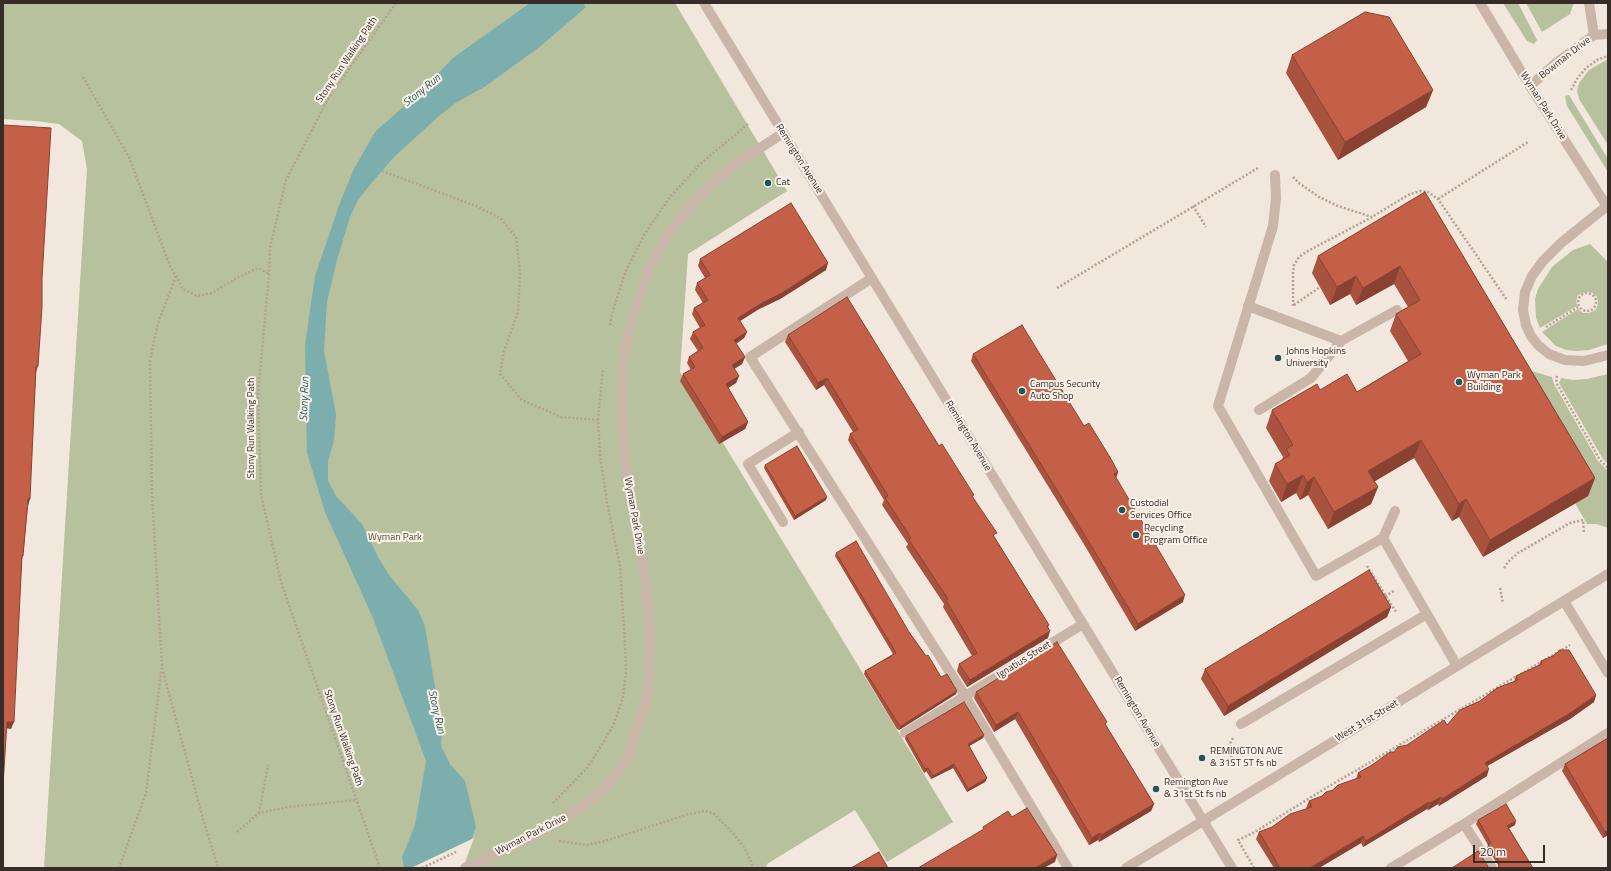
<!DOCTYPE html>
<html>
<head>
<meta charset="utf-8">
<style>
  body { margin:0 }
  #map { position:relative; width:1611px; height:871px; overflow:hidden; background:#f2e7dc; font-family:"Titillium Web",sans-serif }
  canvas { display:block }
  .frame { position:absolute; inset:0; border:4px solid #372c28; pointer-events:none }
  .scale { position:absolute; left:1473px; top:845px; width:72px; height:18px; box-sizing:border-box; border:2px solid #372c28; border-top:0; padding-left:5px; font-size:12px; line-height:14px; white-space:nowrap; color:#372c28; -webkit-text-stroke:3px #f9f1e9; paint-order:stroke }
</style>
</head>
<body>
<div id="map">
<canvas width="1611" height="871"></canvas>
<div class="frame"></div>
<div class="scale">20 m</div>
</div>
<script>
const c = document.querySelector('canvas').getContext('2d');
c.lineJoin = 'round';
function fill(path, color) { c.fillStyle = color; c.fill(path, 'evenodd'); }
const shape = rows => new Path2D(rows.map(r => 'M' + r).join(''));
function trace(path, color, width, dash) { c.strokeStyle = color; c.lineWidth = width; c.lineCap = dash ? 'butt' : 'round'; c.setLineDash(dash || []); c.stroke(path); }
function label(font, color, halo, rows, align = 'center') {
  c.font = font + ' "Titillium Web",sans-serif'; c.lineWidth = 4; c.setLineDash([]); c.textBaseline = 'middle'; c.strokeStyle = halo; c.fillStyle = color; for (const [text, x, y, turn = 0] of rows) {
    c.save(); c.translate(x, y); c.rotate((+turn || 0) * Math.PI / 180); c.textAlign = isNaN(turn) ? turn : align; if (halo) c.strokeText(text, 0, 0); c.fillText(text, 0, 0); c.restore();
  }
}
const green = shape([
  [3,3,675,3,787,191,688,254,680,372,953,822,887,862,855,810,767,864,766,868,44,868,87,169,82,141,59,124,35,121,3,119],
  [1503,3,1518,3,1537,40,1534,44,1527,41],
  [1526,3,1574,3,1570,14,1542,32],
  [1608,59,1608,145,1579,99,1577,91,1579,83,1589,70],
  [1569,95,1608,159,1608,172,1567,106,1565,96],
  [1590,244,1608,262,1608,344,1589,350,1576,351,1566,350,1556,346,1542,332,1578,309,1583,313,1589,313,1596,310,1598,303,1597,297,1591,292,1585,292,1578,295,1576,301,1577,306,1540,328,1536,318,1535,299,1538,289,1552,267,1573,250],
  [1528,370,1552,377,1554,384,1598,461,1608,471,1608,528,1597,524,1587,524,1575,503,1588,495],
  [1608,374,1608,464,1603,459,1559,383,1561,378,1573,380,1587,379]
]);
const water = shape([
  [530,3,583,3,586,7,542,45,486,86,457,102,439,116,394,157,374,180,358,200,350,217,337,260,327,302,324,351,336,414,334,441,328,461,328,481,336,496,362,524,378,557,389,575,418,610,425,626,436,693,442,726,441,746,450,764,465,781,476,827,461,868,404,868,402,857,415,825,426,761,373,618,325,512,307,453,305,345,315,276,341,200,354,169,375,132,422,90,453,58]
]);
const pier = shape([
  [474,838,463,868,411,868]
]);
const path = shape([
  [83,77,129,157,170,266,183,289,197,296,212,293,235,279,258,268,269,274],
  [1571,90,1577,79,1586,68,1597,60,1608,56],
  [382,171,476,206,500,218,516,237,520,272,518,312,504,351,500,374,522,400,561,417,598,420],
  [1293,177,1299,183,1319,197,1338,206,1372,217],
  [1438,199,1528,142],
  [1193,206,1206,227],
  [1057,288,1258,168],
  '1578 302a9 9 0 1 1 18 0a9 9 0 1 1-18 0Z',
  [1294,305,1320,287],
  [1293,306,1293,273,1294,265,1299,257,1306,252,1372,217,1408,195,1420,191,1428,192,1438,199,1507,300],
  [610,325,612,314,625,273,644,235,670,197,699,165,748,124],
  [1546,327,1578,307],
  [1557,376,1556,379,1557,384,1600,460,1608,468],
  [1367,566,1396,612],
  [1504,568,1508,562,1518,553,1570,523,1583,520,1584,533],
  [1500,588,1503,603],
  [1385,596,1394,591],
  [162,668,204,822,218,868],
  [1233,738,1227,749,1236,764],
  [553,803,588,767,613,726,623,698,626,671,625,646,620,566,607,502,600,455,598,420,603,369],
  [259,813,268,765],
  [237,832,259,813,288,807,357,800],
  [559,841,587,845,605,841,689,814,705,811,713,813,733,833,745,849,754,868],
  [119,868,146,793,162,666,152,495,150,361,158,323,176,276],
  [380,868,281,582,261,495,258,394,269,274,270,248,286,180,329,97,396,3],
  [422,868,456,852],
  [1254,868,1238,840,1253,833,1326,788,1570,645]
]);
const minor = shape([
  [704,3,1232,868],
  [1480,3,1530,86,1608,208],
  [1589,3,1594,35],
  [1594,35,1608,34],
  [1530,86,1556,63,1594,35],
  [1275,175,1276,198,1273,226,1218,406,1316,576,1383,538,1457,666],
  [1607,206,1561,243,1543,261,1532,276,1525,292,1523,310,1526,325,1531,336,1538,345,1549,354,1565,360,1584,361,1608,355],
  [872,278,750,357,965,696,1068,868],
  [1248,306,1341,341,1397,310],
  [1259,410,1311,378,1341,341],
  [783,522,748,464,799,432],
  [1383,538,1395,511],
  [1564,601,1608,673],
  [1241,724,1427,614],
  [905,733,1083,624],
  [1464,824,1492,868],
  [465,868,537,834,584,806,600,792,615,776,626,761,633,742,647,697,649,674,650,648,649,614,643,565,627,475,622,426,622,370,629,328,649,269,669,234,681,218,700,196,720,177,739,162,783,133],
  [1126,868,1608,574],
  [1391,868,1464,824,1608,733]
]);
const wall = shape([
  [1292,55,1433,90,1426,107,1338,160,1286,73],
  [3,125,42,278,38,366,36,373,28,506,23,556,22,559,11,729],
  [1425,192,1595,478,1588,496,1483,557,1459,517,1452,521,1414,458,1374,481,1378,487,1371,504,1328,529,1308,495,1300,500,1296,493,1281,502,1269,481,1275,464,1282,460,1283,457,1266,428,1272,410,1320,390,1357,392,1408,361,1390,331,1396,314,1408,307,1394,284,1356,305,1350,294,1330,305,1312,273,1318,256],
  [700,259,826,270,780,299,759,309,740,321,747,332,744,338,736,344,745,357,742,364,734,369,739,376,736,383,728,388,748,422,745,429,719,444,680,381,683,374,691,370,687,363,689,357,698,351,690,339,693,332,700,328,692,314,694,308,703,303,695,290,697,283,705,278,698,266],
  [788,335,939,446,973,497,995,538,1049,625,1048,627,1048,638,967,687,957,671,959,664,972,656,943,607,944,604,906,547,908,544,882,505,884,500,848,440,850,434,853,432,824,385,816,390,785,342],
  [973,354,1084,426,1118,472,1116,478,1183,602,1135,631,1085,546,971,361],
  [765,465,826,500,794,520,764,468],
  [836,553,909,632,926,656,941,677,956,694,899,730,897,729,864,674,865,671,893,654,835,556],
  [1391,607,1387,617,1224,716,1201,679,1205,669],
  [1541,661,1596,695,1594,702,1570,719,1487,766,1487,776,1439,806,1438,804,1428,810,1427,809,1363,847,1361,843,1319,868,1274,868,1256,839,1259,832,1272,827,1307,809,1306,808,1309,801,1322,796,1333,790,1356,779,1358,773,1407,745,1447,725,1480,701,1514,682,1516,676,1539,665],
  [976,692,1106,725,1154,804,1151,811,1099,842,1098,840,1089,845,1015,719,994,732,974,698],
  [984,735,983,738,969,746,987,778,985,782,967,792,953,768,931,779,926,771,924,773,905,739,906,736],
  [1608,738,1608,835,1603,838,1562,771,1565,764],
  [1478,820,1515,825,1509,828,1533,868,1498,868,1498,865,1487,848,1488,845,1476,824]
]);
const shadedWall = shape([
  [1433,90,1426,107,1338,160,1345,142],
  [828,263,826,270,780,299,759,309,735,324,738,318,762,303],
  [1400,266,1394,284,1356,305,1363,288],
  [1356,276,1350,294,1330,305,1337,287],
  [747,332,744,338,731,347,734,340],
  [745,357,742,364,729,372,732,365],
  [739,376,736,383,723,391,726,384],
  [827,378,824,385,816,390,818,383],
  [748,422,745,429,719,444,722,437],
  [1421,440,1414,458,1362,489,1368,471],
  [1118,472,1116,478,1114,474],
  [1303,475,1296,493,1281,502,1287,484],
  [1314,477,1308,495,1300,500,1307,482],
  [1595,478,1588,496,1483,557,1490,540],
  [1378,487,1371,504,1328,529,1334,512],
  [827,497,826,500,794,520,795,516],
  [28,499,30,499,28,506,25,506],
  [1466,499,1459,517,1452,521,1459,504],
  [1185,595,1183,602,1135,631,1138,624],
  [1391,607,1387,617,1224,716,1228,706],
  [1050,631,1048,638,967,687,970,680],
  [957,691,956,694,899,730,901,726],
  [1596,695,1594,702,1570,719,1482,769,1485,763],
  [1018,712,1015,719,994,732,996,725],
  [7,722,14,722,11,729,5,728],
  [984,735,983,738,966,748,968,744],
  [954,764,953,768,931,779,933,776],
  [928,768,926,771,924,773,925,769],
  [1489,769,1487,776,1439,806,1442,799],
  [987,778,985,782,967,792,968,789],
  [1441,797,1438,804,1428,810,1430,803],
  [1429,802,1427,809,1363,847,1366,841],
  [1154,804,1151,811,1099,842,1101,835],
  [1516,821,1515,825,1506,830,1507,826],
  [1608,830,1608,835,1603,838,1605,832],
  [1100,833,1098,840,1089,845,1092,838],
  [1363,836,1361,843,1319,868,1310,868],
  [1057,855,1055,862,1044,868,1035,868]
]);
const building = shape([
  [1365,12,1389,17,1433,90,1345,142,1292,55,1365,12],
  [3,125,51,128,42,278,42,307,38,366,36,366,30,499,28,499,23,556,22,555,14,722,7,722,3,785,3,125],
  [1425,192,1595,478,1490,540,1466,499,1459,504,1421,440,1368,471,1378,487,1334,512,1314,477,1307,482,1303,475,1287,484,1275,464,1290,455,1286,449,1293,445,1272,410,1317,384,1320,390,1347,374,1357,392,1421,354,1396,314,1420,300,1400,266,1363,288,1356,276,1337,287,1318,256,1425,192],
  [791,203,828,263,782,293,762,303,738,318,747,332,734,340,745,357,732,365,739,376,726,384,748,422,722,437,683,374,695,367,689,357,703,348,693,332,705,325,694,308,708,300,697,283,710,275,700,259,791,203],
  [847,297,939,446,942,444,974,495,972,496,997,533,993,535,1049,625,1047,626,1050,631,970,680,959,664,977,653,946,600,948,599,909,540,911,538,885,498,888,496,850,434,858,429,827,378,818,383,788,335,847,297],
  [1022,325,1084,426,1089,423,1111,459,1118,472,1114,474,1185,595,1138,624,1087,539,973,354,1022,325],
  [797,446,827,497,795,516,765,465,797,446],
  [856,541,909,632,926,656,928,655,941,677,947,674,957,691,901,726,899,725,865,671,896,653,836,553,856,541],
  [1369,570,1391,607,1228,706,1205,669,1369,570],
  [1057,642,1107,722,1105,724,1154,804,1101,835,1100,833,1092,838,1018,712,996,725,976,692,1057,642],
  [1560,650,1569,650,1596,695,1572,712,1485,763,1489,769,1442,799,1441,797,1430,803,1429,802,1366,841,1363,836,1310,868,1280,868,1259,832,1272,827,1290,814,1312,807,1309,801,1322,796,1326,792,1333,790,1338,785,1361,777,1358,773,1372,765,1390,752,1394,752,1398,747,1407,745,1444,720,1447,725,1460,710,1480,701,1497,688,1518,680,1516,676,1542,664,1541,661,1553,656,1560,650],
  [964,702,984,735,968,744,987,778,968,789,954,764,933,776,928,768,925,769,906,736,964,702],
  [1608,738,1608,830,1605,832,1565,764,1608,738],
  [1506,804,1516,821,1507,826,1533,868,1498,868,1499,867,1499,861,1488,844,1491,843,1478,820,1506,804],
  [1027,808,1057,855,1035,868,918,868,984,829,983,827,1008,811,1012,817,1027,808],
  [1478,851,1489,868,1452,868,1478,851],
  [879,852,888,868,851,868,879,852]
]);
const markers = [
  [768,183,4,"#1f5758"],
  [1278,358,4,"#1f5758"],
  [1459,382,4,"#1f5758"],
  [1022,391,4,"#1f5758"],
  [1122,510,4,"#1f5758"],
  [1136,535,4,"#1f5758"],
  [1202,758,4,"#1f5758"],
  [1156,789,4,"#1f5758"]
];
const streetNames = [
  ["Bowman Drive",1565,58,-38],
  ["Stony Run Walking Path",347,60,-56],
  ["Wyman Park Drive",1543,106,58],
  ["Remington Avenue",799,159,58],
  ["Stony Run Walking Path",252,428,-90],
  ["Remington Avenue",968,436,59],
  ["Wyman Park Drive",634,516,80],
  ["Ignatius Street",1024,660,-32],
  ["Remington Avenue",1137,712,59],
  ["West 31st Street",1367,721,-31],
  ["Stony Run Walking Path",343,738,71],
  ["Wyman Park Drive",531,835,-27]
];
const poiNames = [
  ["Cat",776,183],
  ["Johns Hopkins",1286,352],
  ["University",1286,364],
  ["Wyman Park",1467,376],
  ["Building",1467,388],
  ["Campus Security",1030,385],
  ["Auto Shop",1030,397],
  ["Custodial",1130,504],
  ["Services Office",1130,516],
  ["Recycling",1144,529],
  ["Program Office",1144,541],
  ["REMINGTON AVE",1210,752],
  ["& 31ST ST fs nb",1210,764],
  ["Remington Ave",1164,783],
  ["& 31st St fs nb",1164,795]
];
const parkNames = [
  ["Wyman Park",395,538]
];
const waterNames = [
  ["Stony Run",422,91,-39],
  ["Stony Run",305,399,-88],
  ["Stony Run",436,712,77]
];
fill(green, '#b7c19d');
fill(water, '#7caeae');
fill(pier, '#f2e7dc');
trace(path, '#b6a093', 2.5, [2, 2]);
trace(minor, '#cab6a8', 10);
fill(wall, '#a9523e');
fill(shadedWall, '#894232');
fill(building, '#c45f48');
trace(building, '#894232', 1);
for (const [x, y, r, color] of markers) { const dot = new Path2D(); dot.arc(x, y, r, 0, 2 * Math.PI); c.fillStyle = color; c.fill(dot); trace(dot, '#f9f1e9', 1.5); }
label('10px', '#372c28', '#f9f1e9', streetNames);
label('10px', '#372c28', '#f9f1e9', poiNames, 'left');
label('10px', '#48552d', '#f9f1e9', parkNames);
label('italic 11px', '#1f5758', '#f9f1e9', waterNames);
</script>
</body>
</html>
